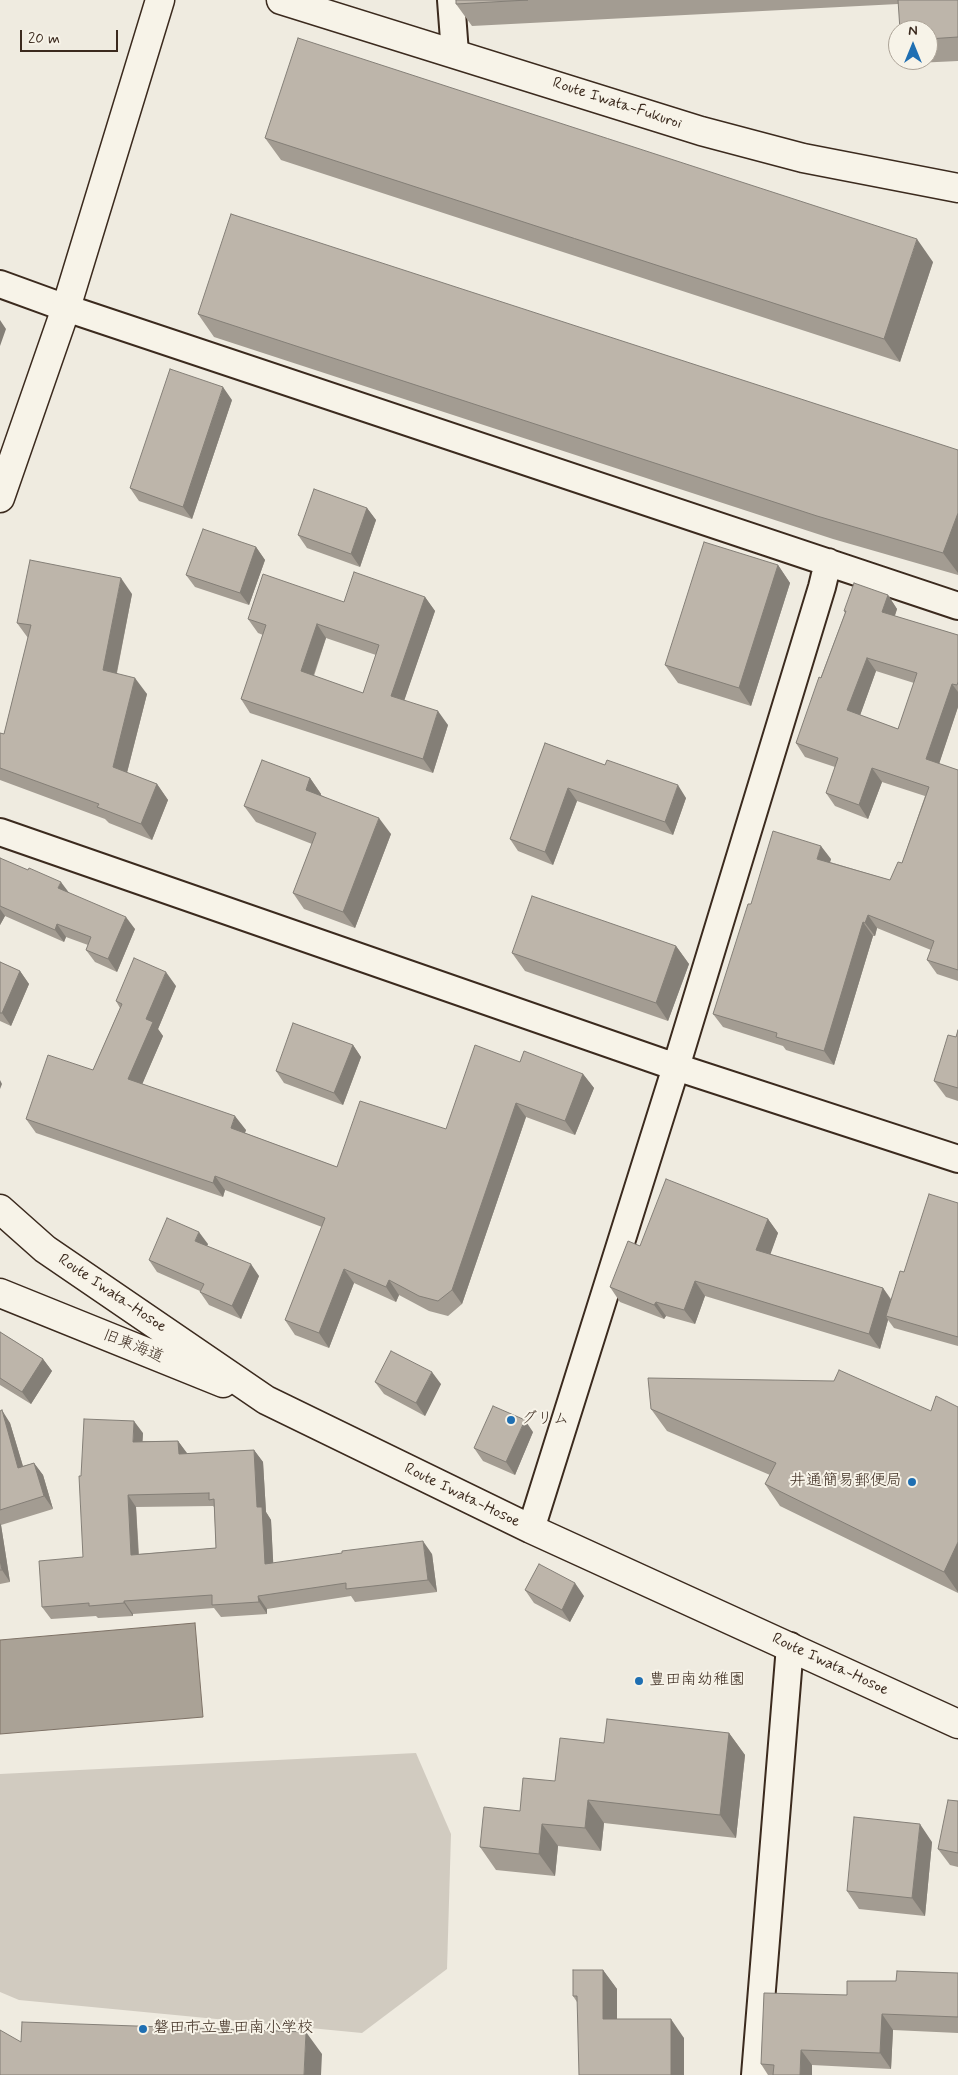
<!DOCTYPE html>
<html>
<head>
<meta charset="utf-8">
<style>
  body { margin:0 }
  #map { position:relative; width:958px; height:2075px; overflow:hidden; background:#efebe0; font-family:Mynerve,sans-serif }
  canvas { display:block }
  .north { position:absolute; left:888px; top:20px; width:50px; height:50px; box-sizing:border-box; background:#f7f3e8; border:1px solid #aca397; border-radius:50%; rotate:0deg; font-size:14px; font-weight:700; line-height:20px; text-align:center; color:#3b2a1e }
  .north::after { content:''; display:block; margin:auto; width:18px; height:22px; background:#1f6fb2; clip-path:polygon(50% 0,100% 100%,50% 72%,0 100%) }
  .scale { position:absolute; left:20px; top:30px; width:98px; height:22px; box-sizing:border-box; border:2px solid #3b2a1e; border-top:0; padding-left:6px; font-size:15px; line-height:18px; white-space:nowrap; color:#3b2a1e; -webkit-text-stroke:4px #f7f3e8; paint-order:stroke }
</style>
</head>
<body>
<div id="map">
<canvas width="958" height="2075"></canvas>
<div class="north">N</div>
<div class="scale">20 m</div>
</div>
<script>
const c = document.querySelector('canvas').getContext('2d');
c.lineJoin = 'round';
function fill(path, color) { c.fillStyle = color; c.fill(path, 'evenodd'); }
const shape = rows => new Path2D(rows.map(r => 'M' + r).join(''));
function trace(path, color, width, dash) { c.strokeStyle = color; c.lineWidth = width; c.lineCap = dash ? 'butt' : 'round'; c.setLineDash(dash || []); c.stroke(path); }
function label(font, color, halo, rows, align = 'center') {
  c.font = font + ' Mynerve,"Klee One",sans-serif'; c.lineWidth = 4; c.setLineDash([]); c.textBaseline = 'middle'; c.strokeStyle = halo; c.fillStyle = color; for (const [text, x, y, turn = 0] of rows) {
    c.save(); c.translate(x, y); c.rotate((+turn || 0) * Math.PI / 180); c.textAlign = isNaN(turn) ? turn : align; if (halo) c.strokeText(text, 0, 0); c.fillText(text, 0, 0); c.restore();
  }
}
const green = shape([
  [416,1753,451,1834,447,1969,362,2033,19,2000,0,1992,0,1774]
]);
const water = shape([
  [195,1623,203,1717,0,1734,0,1640,195,1623]
]);
const street = shape([
  [451,0,455,53],
  [0,284,66,308,958,606],
  [0,832,676,1067,958,1159],
  [531,1529,676,1067,822,587,828,562],
  [755,2075,790,1646]
]);
const secondary = shape([
  [281,0,701,131,803,158,958,188],
  [0,498,66,308,160,0],
  [0,1209,45,1249,266,1400,531,1529,958,1724],
  [0,1293,223,1383]
]);
const wall = shape([
  [456,0,958,0,958,61,916,63,914,60,928,60,928,30,898,4,472,26,456,4],
  [265,138,933,262,900,362,281,160],
  [198,314,958,450,958,575,833,539,214,337],
  [232,400,192,519,139,501,130,488],
  [367,508,376,520,360,567,307,548,298,535],
  [256,547,265,560,249,605,195,587,186,575],
  [778,565,790,583,751,706,678,683,665,665],
  [132,594,117,673,147,694,127,773,157,784,168,800,152,840,109,823,105,819,0,780,0,733,4,734,28,638,17,623],
  [888,595,897,609,895,616,958,635,958,707,939,764,958,770,958,981,937,974,927,960,931,950,877,928,875,936,873,936,834,1065,786,1050,783,1046,723,1027,713,1014,751,904,831,859,830,862,890,880,902,863,925,796,882,782,868,819,835,806,826,793,835,767,805,757,796,743,845,613,844,611],
  [876,671,914,683,898,729,860,715],
  [425,597,435,611,404,700,448,725,433,773,250,713,241,699,263,635,258,633,248,619,344,602],
  [326,638,376,655,363,693,314,676],
  [545,743,605,765,686,798,673,835,577,801,553,865,518,851,510,839],
  [310,778,321,794,321,795,391,834,355,928,304,909,293,893,312,844,256,822,244,806],
  [0,858,69,893,135,929,117,972,95,962,86,950,88,945,66,937,64,942,5,916,0,925],
  [676,946,689,964,668,1021,525,971,512,953],
  [0,962,20,971,29,984,11,1026,0,1021],
  [176,986,158,1029,163,1036,142,1084,246,1130,245,1133,337,1167,446,1129,520,1062,583,1074,594,1088,575,1135,526,1117,462,1304,448,1316,429,1311,399,1295,396,1302,354,1283,329,1348,295,1335,285,1320,322,1227,225,1190,223,1197,36,1133,26,1119,93,1070,120,1008,116,1001],
  [958,1030,958,1101,946,1097,934,1081,956,1037],
  [353,1045,361,1057,343,1105,284,1083,276,1071],
  [958,1203,958,1346,894,1328,888,1320,880,1349,705,1296,695,1324,666,1316,664,1319,620,1302,610,1287,640,1246,768,1219,778,1233,770,1254,883,1288,891,1299,904,1272],
  [208,1244,207,1246,259,1276,241,1319,209,1305,200,1292,200,1291,157,1272,149,1260],
  [0,1332,43,1359,52,1371,31,1404,0,1385],
  [375,1382,441,1384,425,1416,384,1394],
  [958,1407,958,1593,780,1506,765,1484,770,1475,667,1431,651,1409,931,1411],
  [0,1411,10,1423,23,1466,34,1463,43,1475,53,1509,1,1525,10,1582,0,1584],
  [533,1432,515,1475,483,1461,474,1448],
  [143,1433,142,1441,178,1441,187,1454,254,1450,263,1462,266,1512,271,1520,273,1563,432,1554,437,1592,355,1602,351,1596,267,1609,267,1614,221,1617,214,1608,133,1614,133,1616,98,1618,96,1616,51,1619,42,1607,83,1557,81,1476],
  [213,1506,214,1507,216,1548,139,1554,136,1507],
  [525,1590,584,1596,570,1622,534,1603],
  [729,1733,745,1755,736,1838,604,1823,601,1851,558,1846,555,1876,496,1870,480,1847,520,1811,555,1781,604,1743],
  [958,1801,958,1867,950,1865,938,1849],
  [932,1842,925,1916,859,1909,847,1891],
  [603,1970,617,1989,617,2019,684,2038,684,2075,577,2002,573,1996],
  [958,1973,958,2033,893,2030,891,2069,812,2065,812,2075,768,2075,761,2064,847,1995,896,1981]
]);
const shadedWall = shape([
  [917,239,933,262,900,362,884,339],
  [0,320,6,329,0,346],
  [223,387,232,400,192,519,183,507],
  [367,508,376,520,360,567,351,554],
  [958,513,958,573,943,553],
  [256,547,265,560,249,605,240,593],
  [778,565,790,583,751,706,739,688],
  [121,578,132,594,114,686,103,670],
  [888,595,897,609,891,626,882,612],
  [425,597,435,611,401,710,391,696],
  [317,624,326,638,310,685,301,671],
  [867,658,876,671,857,724,847,710],
  [135,678,147,694,124,784,113,767],
  [952,684,958,692,958,707,936,773,926,759],
  [438,711,448,725,433,773,423,759],
  [872,768,882,782,868,819,859,805],
  [310,778,321,794,317,806,306,790],
  [157,784,168,800,152,840,141,824],
  [678,785,686,798,673,835,665,822],
  [568,788,577,801,553,865,545,852],
  [379,818,391,834,355,928,343,912],
  [821,846,831,859,827,872,817,859],
  [61,882,70,894,58,888],
  [0,909,5,916,0,925],
  [868,915,877,928,875,936,865,923],
  [126,917,135,929,117,972,108,959],
  [863,922,873,936,834,1065,824,1051],
  [57,924,66,937,64,942,55,930],
  [676,946,689,964,668,1021,656,1003],
  [20,971,29,984,11,1026,2,1013],
  [166,972,176,986,158,1029,163,1036,138,1094,128,1079,146,1019],
  [353,1045,361,1057,343,1105,334,1093],
  [583,1074,594,1088,575,1135,565,1121],
  [0,1080,2,1084,0,1089],
  [516,1103,526,1117,462,1304,452,1290],
  [235,1116,246,1130,241,1142,231,1128],
  [215,1176,225,1190,223,1197,213,1183],
  [768,1219,778,1233,767,1264,756,1250],
  [199,1232,208,1244,204,1253,195,1241],
  [251,1264,259,1276,241,1319,232,1306],
  [344,1269,354,1283,329,1348,319,1333],
  [389,1280,399,1295,396,1302,386,1287],
  [695,1281,705,1296,695,1324,684,1310],
  [883,1288,893,1303,886,1316,888,1320,880,1349,869,1334],
  [656,1302,666,1316,664,1319,654,1305],
  [43,1359,52,1371,31,1404,22,1392],
  [432,1372,441,1384,425,1416,416,1403],
  [2,1410,10,1423,27,1480,18,1468],
  [525,1420,533,1432,515,1475,506,1462],
  [134,1421,143,1433,142,1454,133,1442],
  [178,1441,187,1453,187,1467,179,1454],
  [254,1450,263,1462,266,1512,271,1520,274,1577,265,1564,257,1507],
  [34,1463,43,1475,53,1509,44,1496],
  [128,1495,136,1507,139,1567,131,1555],
  [0,1523,1,1525,10,1582,2,1570,0,1560],
  [423,1541,432,1554,437,1592,428,1580],
  [958,1542,958,1592,944,1572],
  [575,1583,584,1596,570,1622,562,1610],
  [258,1596,267,1609,267,1614,259,1602],
  [124,1601,133,1614,133,1616,124,1603],
  [729,1733,745,1755,736,1838,720,1815],
  [588,1800,604,1823,601,1851,585,1828],
  [542,1824,558,1846,555,1876,539,1854],
  [920,1824,932,1842,925,1916,912,1898],
  [603,1970,617,1989,617,2038,603,2019],
  [882,2014,893,2030,891,2069,880,2053],
  [671,2019,684,2038,684,2075,671,2075],
  [306,2032,322,2054,321,2075,304,2075],
  [801,2050,812,2065,812,2075,800,2075]
]);
const building = shape([
  [456,0,528,0,456,4,456,0],
  [898,0,958,0,958,37,928,39,928,30,900,30,898,0],
  [298,38,917,239,884,339,265,138,298,38],
  [231,214,958,450,958,513,943,553,817,516,198,314,231,214],
  [170,369,223,387,183,507,130,488,170,369],
  [314,489,367,508,351,554,298,535,314,489],
  [203,529,256,547,240,593,186,575,203,529],
  [704,542,778,565,739,688,665,665,704,542],
  [30,560,121,578,103,670,135,678,113,767,157,784,141,824,97,807,99,804,0,768,0,733,4,734,31,625,17,623,30,560],
  [354,572,425,597,391,696,438,711,423,759,241,699,266,625,248,619,263,574,344,602,354,572],
  [317,624,379,645,363,693,301,671,317,624],
  [854,583,888,595,882,612,958,635,958,682,957,685,952,684,926,759,958,770,958,970,927,960,934,941,868,915,865,923,863,922,824,1051,776,1037,777,1033,713,1014,748,904,751,904,773,831,821,846,817,859,890,880,898,862,902,863,929,787,872,768,859,805,826,793,838,758,796,743,819,677,821,678,846,611,844,611,854,583],
  [867,658,917,673,898,729,847,710,867,658],
  [545,743,605,765,607,760,678,785,665,822,568,788,545,852,510,839,545,743],
  [262,760,310,778,306,790,379,818,343,912,293,893,316,833,244,806,262,760],
  [0,858,28,870,29,868,61,882,58,888,126,917,108,959,86,950,91,937,57,924,55,930,0,906,0,858],
  [532,896,676,946,656,1003,512,953,532,896],
  [134,958,166,972,146,1019,153,1022,128,1079,235,1116,231,1128,337,1167,360,1101,446,1129,475,1045,520,1062,524,1051,583,1074,565,1121,516,1103,452,1290,438,1301,419,1296,389,1280,386,1287,344,1269,319,1333,285,1320,325,1218,215,1176,213,1183,26,1119,48,1055,93,1070,122,1004,116,1001,134,958],
  [0,962,20,971,2,1013,0,1013,0,962],
  [293,1023,353,1045,334,1093,276,1071,293,1023],
  [958,1030,958,1088,934,1081,948,1035,956,1037,958,1030],
  [666,1179,768,1219,756,1250,883,1288,869,1334,695,1281,684,1310,656,1302,654,1305,610,1287,628,1241,640,1246,666,1179],
  [929,1194,958,1203,958,1337,886,1316,900,1271,904,1272,929,1194],
  [167,1218,199,1232,195,1241,251,1264,232,1306,200,1292,204,1284,149,1260,167,1218],
  [0,1332,43,1359,22,1392,0,1378,0,1332],
  [391,1351,432,1372,416,1403,375,1382,391,1351],
  [839,1370,931,1411,936,1396,958,1407,958,1542,944,1572,765,1484,776,1463,651,1409,648,1378,834,1381,839,1370],
  [493,1406,525,1420,506,1462,474,1448,493,1406],
  [2,1410,18,1468,34,1463,44,1496,0,1510,0,1411,2,1410],
  [84,1419,134,1421,133,1442,178,1441,179,1454,254,1450,257,1507,262,1507,265,1564,342,1553,342,1551,423,1541,428,1580,346,1589,346,1583,258,1596,259,1602,212,1605,212,1595,124,1601,124,1603,89,1606,89,1603,42,1607,39,1561,83,1557,79,1476,81,1476,84,1419],
  [209,1493,209,1500,214,1499,216,1548,131,1555,128,1495,209,1493],
  [0,1560,2,1570,0,1570,0,1560],
  [539,1564,575,1583,562,1610,525,1590,539,1564],
  [607,1719,729,1733,720,1815,588,1800,585,1828,542,1824,539,1854,480,1847,484,1807,520,1811,523,1778,555,1781,560,1738,604,1743,607,1719],
  [948,1800,958,1801,958,1853,938,1849,948,1800],
  [854,1817,920,1824,912,1898,847,1891,854,1817],
  [573,1970,603,1970,603,2019,671,2019,671,2075,579,2075,577,1996,573,1996,573,1970],
  [897,1971,958,1973,958,2017,882,2014,880,2053,801,2050,800,2075,773,2075,774,2065,761,2064,764,1993,847,1995,847,1981,896,1981,897,1971],
  [22,2022,306,2032,304,2075,0,2075,0,2030,21,2042,22,2022]
]);
const markers = [
  [511,1420,5,"#1f6fb2"],
  [912,1482,5,"#1f6fb2"],
  [639,1681,5,"#1f6fb2"],
  [143,2029,5,"#1f6fb2"]
];
const streetNames = [
  ["Route Iwata-Fukuroi",617,104,18],
  ["Route Iwata-Hosoe",112,1294,34],
  ["旧東海道",133,1347,22],
  ["Route Iwata-Hosoe",462,1496,26],
  ["Route Iwata-Hosoe",830,1665,25]
];
const poiNames = [
  ["グリム",521,1420],
  ["井通簡易郵便局",902,1482,"right"],
  ["豊田南幼稚園",649,1681],
  ["磐田市立豊田南小学校",153,2029]
];
fill(green, '#d1cbc0');
fill(water, '#aaa296');
trace(water, '#7e7266', 1);
trace(street, '#3b2a1e', 30);
trace(secondary, '#3b2a1e', 31);
trace(street, '#f7f3e8', 26);
trace(secondary, '#f7f3e8', 28);
fill(wall, '#a39c92');
fill(shadedWall, '#847f77');
fill(building, '#bdb5aa');
trace(building, '#847f77', 1);
for (const [x, y, r, color] of markers) { const dot = new Path2D(); dot.arc(x, y, r, 0, 2 * Math.PI); c.fillStyle = color; c.fill(dot); trace(dot, '#f7f3e8', 2); }
label('16px', '#3b2a1e', '#f7f3e8', streetNames);
label('16px', '#3b2a1e', '#f7f3e8', poiNames, 'left');
</script>
</body>
</html>
